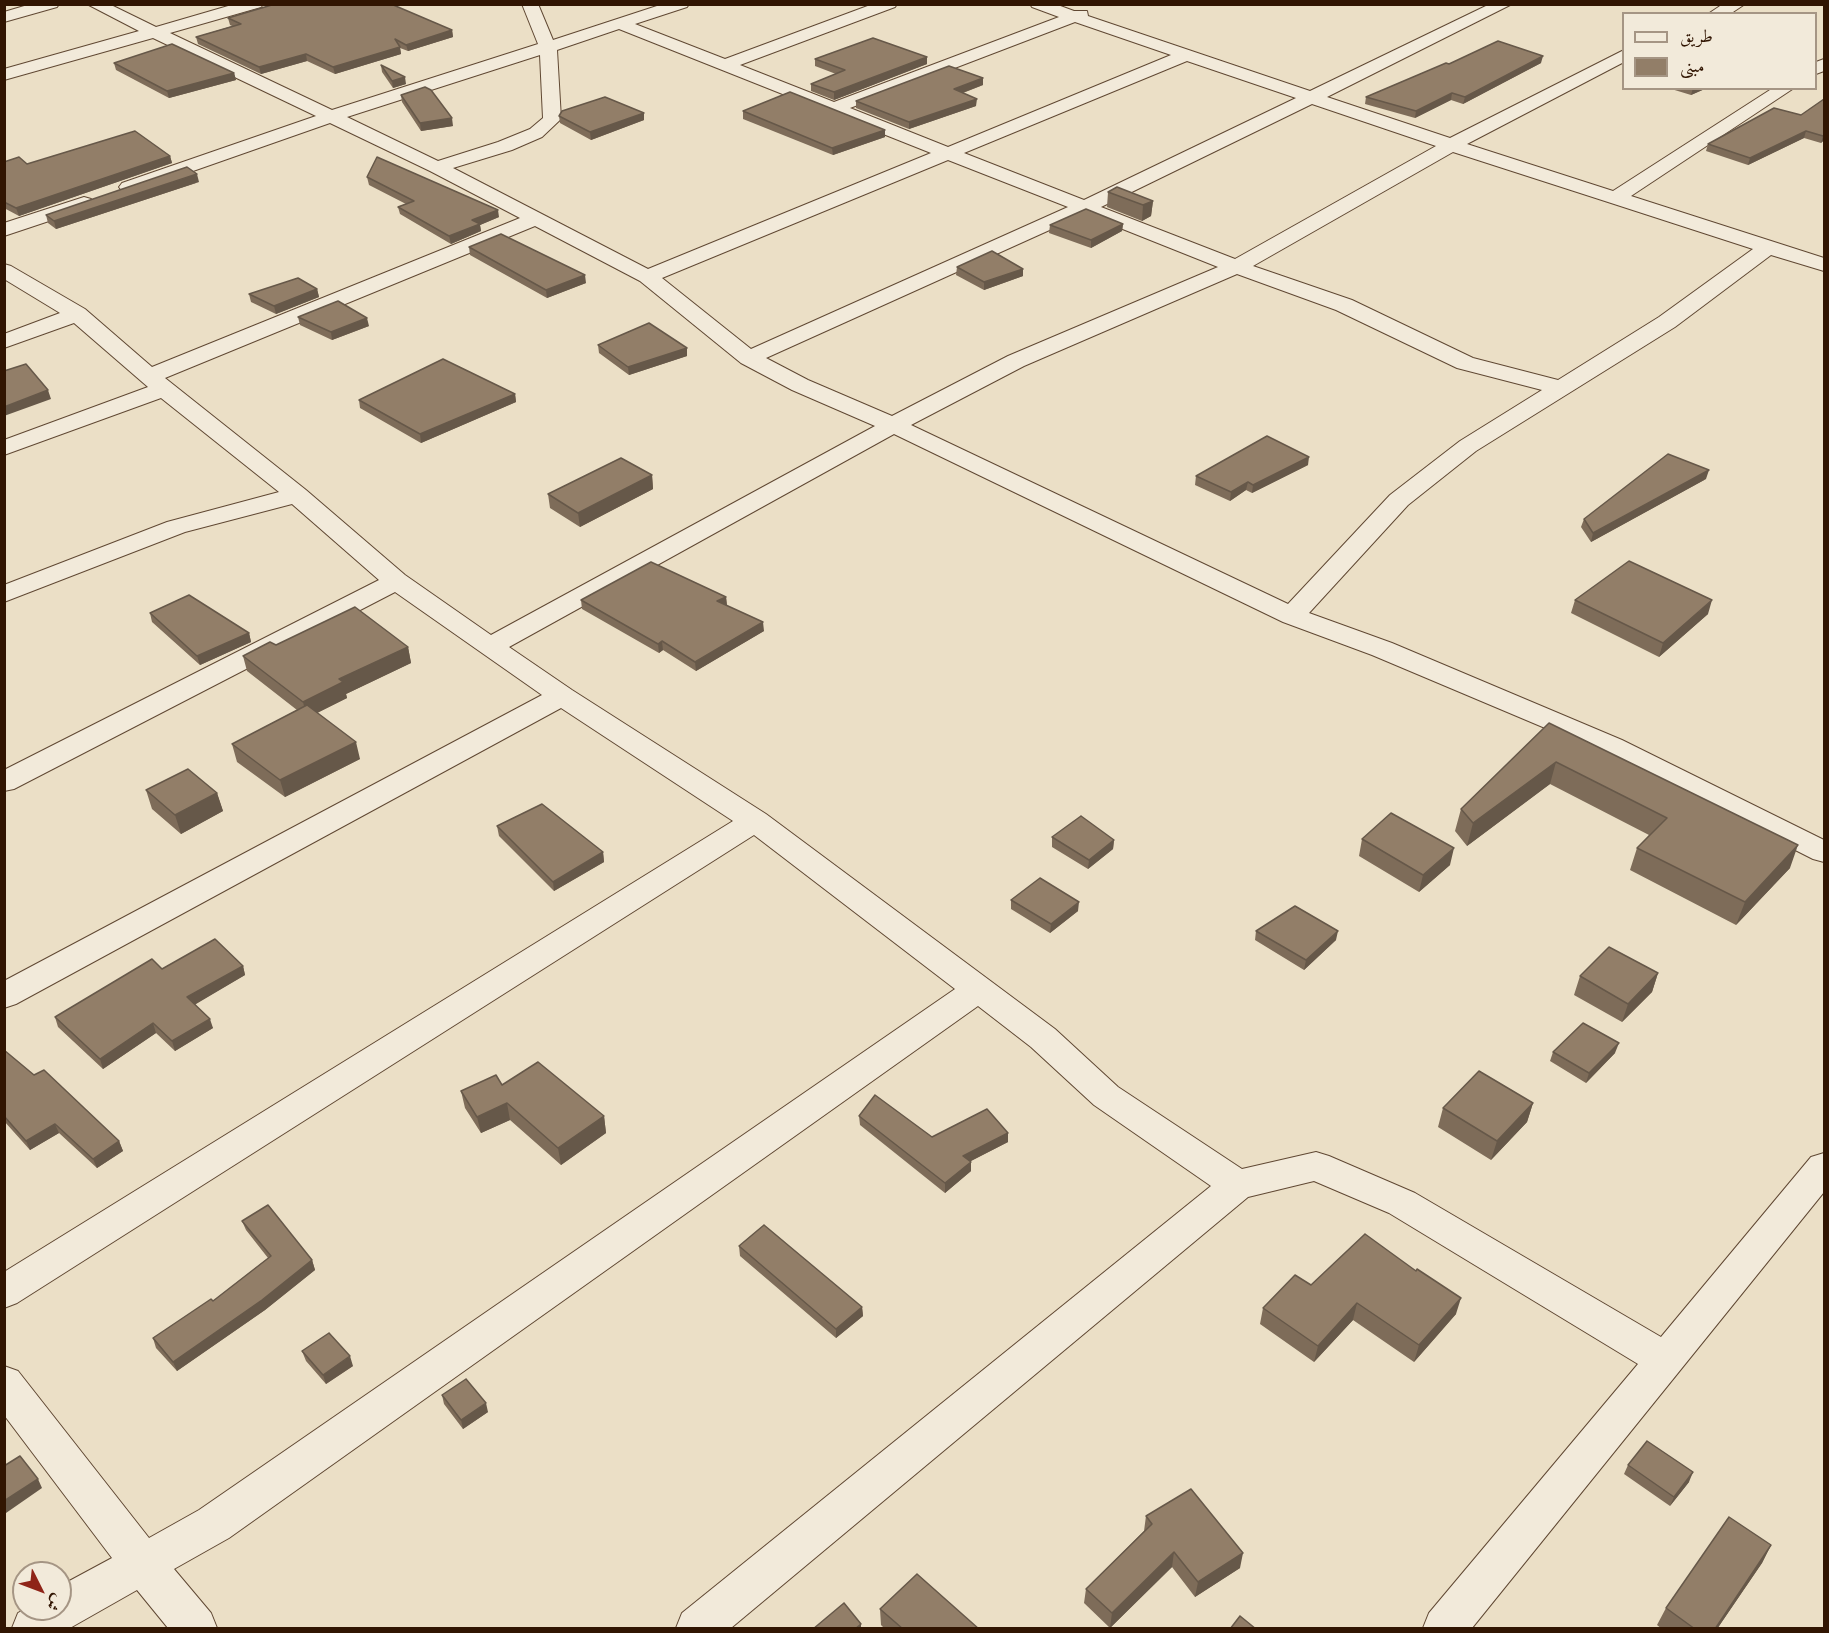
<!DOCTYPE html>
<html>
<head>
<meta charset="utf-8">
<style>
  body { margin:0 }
  #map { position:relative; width:1829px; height:1633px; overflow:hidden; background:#ebdfc6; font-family:Vollkorn,Amiri,serif }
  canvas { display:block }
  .frame { position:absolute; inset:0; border:6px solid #311502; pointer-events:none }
  .legend { position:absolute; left:1622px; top:12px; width:195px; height:78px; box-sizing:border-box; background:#f2eada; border:2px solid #a59584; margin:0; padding:8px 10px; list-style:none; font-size:18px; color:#311502 }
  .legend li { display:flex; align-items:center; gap:12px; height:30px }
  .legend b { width:30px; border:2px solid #a59584 }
  .north { position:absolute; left:12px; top:1561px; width:60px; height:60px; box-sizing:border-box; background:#f2eada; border:2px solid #a59584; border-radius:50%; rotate:132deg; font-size:16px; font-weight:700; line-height:24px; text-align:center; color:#311502 }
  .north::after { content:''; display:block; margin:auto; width:21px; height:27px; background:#8f2418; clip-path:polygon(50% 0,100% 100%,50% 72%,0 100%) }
</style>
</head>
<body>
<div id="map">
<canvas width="1829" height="1633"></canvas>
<div class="frame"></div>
<ul class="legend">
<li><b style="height:8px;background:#f2eada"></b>طريق</li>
<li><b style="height:16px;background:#927e68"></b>مبنى</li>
</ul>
<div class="north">ش</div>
</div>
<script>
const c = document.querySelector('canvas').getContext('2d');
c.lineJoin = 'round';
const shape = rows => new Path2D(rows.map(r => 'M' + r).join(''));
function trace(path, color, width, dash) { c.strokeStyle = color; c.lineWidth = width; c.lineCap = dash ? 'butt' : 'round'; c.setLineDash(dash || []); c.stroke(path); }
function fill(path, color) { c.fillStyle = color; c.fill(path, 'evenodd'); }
const minor = shape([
  [31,4,59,4,57,7,4,22,4,12,31,4],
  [87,4,109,4,156,27,235,4,263,4,261,7,170,33,332,110,538,44,522,4,538,4,553,40,663,4,689,4,687,7,635,24,725,59,873,4,897,4,895,7,740,65,834,102,1059,17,1032,7,1030,4,1055,4,1074,11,1087,11,1088,16,1310,91,1490,4,1512,4,1327,97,1450,138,1624,50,1624,62,1467,144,1613,191,1773,88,1794,88,1631,196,1824,258,1824,271,1771,255,1675,327,1476,451,1408,505,1309,613,1392,643,1622,740,1824,840,1824,862,1813,859,1602,752,1372,655,1283,622,894,434,509,647,572,690,766,814,1055,1029,1118,1087,1242,1169,1316,1152,1329,1156,1415,1193,1661,1337,1811,1157,1824,1153,1824,1192,1472,1628,1423,1628,1429,1613,1638,1364,1389,1213,1314,1181,1248,1197,731,1628,676,1628,682,1613,1211,1186,1094,1105,1031,1047,978,1006,229,1538,174,1569,211,1613,217,1628,168,1628,137,1590,70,1628,12,1628,18,1613,25,1609,60,1609,60,1586,112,1558,4,1415,4,1366,18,1371,149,1538,199,1510,955,989,754,835,17,1303,4,1308,4,1272,733,821,561,708,16,1004,4,1008,4,981,542,695,395,592,14,789,4,791,4,770,379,580,292,504,185,532,4,602,4,585,167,522,279,492,161,398,4,455,4,440,148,387,74,323,4,348,4,334,60,313,4,279,4,264,11,266,85,309,152,367,520,218,430,171,330,123,136,191,122,191,119,187,122,183,316,116,153,38,4,80,4,69,139,31,87,4],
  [1075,22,1171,55,948,147,850,108,1075,22],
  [619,29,931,153,648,269,453,168,512,150,542,137,561,119,557,50,619,29],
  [540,55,543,118,530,129,498,142,438,161,347,117,540,55],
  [1187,61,1296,98,1084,200,964,153,1187,61],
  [1312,104,1436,146,1235,259,1101,207,1312,104],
  [1453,152,1608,202,1753,249,1659,317,1558,380,1473,358,1352,300,1253,266,1453,152],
  [948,160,1068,207,751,349,662,278,948,160],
  [1085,214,1218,267,1008,356,892,416,808,380,766,358,1085,214],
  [535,226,640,281,741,363,792,390,875,426,491,635,405,575,306,490,165,378,535,226],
  [1237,274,1336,310,1457,368,1542,390,1460,441,1390,495,1288,604,911,425,1024,366,1237,274],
  [1723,4,1745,4,1730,14,1708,14,1723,4],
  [1824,59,1824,71,1816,74,1816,62,1824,59],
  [84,197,91,199,94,203,91,207,4,236,4,223,84,197]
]);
const wall = shape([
  [228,18,452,30,453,37,408,51,400,48,401,54,335,74,307,61,261,74,198,44,196,37,232,26,230,25],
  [815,59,927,64,834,100,811,91,811,84,836,74,815,66],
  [114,63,234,73,236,80,169,98,116,70],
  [1541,63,1463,104,1451,100,1415,118,1365,104,1366,97,1449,64],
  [381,65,406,84,393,88,382,72],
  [983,85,963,93,976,106,909,129,856,108,856,101],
  [1668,88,1707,88,1691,95],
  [401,95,453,126,421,131,402,102],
  [1824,99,1824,140,1821,143,1804,138,1748,165,1706,151,1708,144,1801,115],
  [743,111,885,130,885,137,833,155,743,119],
  [644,113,644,120,591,140,560,123,559,116],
  [170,156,172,163,19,216,4,208,4,162,27,164],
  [367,177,499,217,480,225,481,231,451,244,400,214,398,207,406,204,369,185],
  [199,182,56,229,48,223,46,215],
  [1108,192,1153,201,1151,216,1142,221,1107,207],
  [1123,224,1122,231,1091,248,1049,233,1050,225],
  [469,247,586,283,547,298,470,255],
  [957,267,1023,276,984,290,956,275],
  [317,289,319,297,276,314,251,302,249,294],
  [298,317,369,326,332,340,300,325],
  [598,345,687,348,687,356,629,375,599,353],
  [515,394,516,402,421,443,360,408,359,400],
  [1308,465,1252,493,1246,490,1230,501,1195,485,1196,476],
  [652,475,653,489,580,527,550,508,548,494],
  [1706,479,1591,542,1581,527,1584,519],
  [726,597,727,606,764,631,696,671,663,650,659,653,582,609,581,600],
  [1575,600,1708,614,1659,657,1571,613],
  [150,613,249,633,251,642,200,665,152,622],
  [276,645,408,647,411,663,346,694,347,698,317,713,360,759,285,797,237,762,232,744,297,710,247,671,243,656],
  [1549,723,1790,868,1736,925,1630,870,1637,848,1649,835,1550,784,1467,846,1455,831,1461,809],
  [146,790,217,793,223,811,181,834,152,809],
  [497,826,603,852,604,862,554,891,499,836],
  [1052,837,1114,840,1113,849,1088,869,1052,847],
  [1362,839,1450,865,1419,892,1359,856],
  [1011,900,1078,911,1050,933,1011,909],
  [1256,931,1336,940,1304,970,1255,940],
  [243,966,245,975,195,1004,213,1028,175,1051,156,1033,103,1069,58,1027,55,1017],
  [1658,973,1652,992,1622,1022,1574,995,1580,976],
  [4,1050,34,1075,119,1141,123,1151,97,1168,59,1133,30,1150,4,1121],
  [1553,1052,1615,1053,1586,1083,1550,1061],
  [502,1085,604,1116,606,1133,561,1165,510,1120,481,1133,465,1108,461,1091],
  [1533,1103,1527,1122,1491,1160,1438,1127,1443,1108],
  [859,1116,932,1137,1008,1133,1008,1142,971,1161,971,1171,945,1193,860,1125],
  [242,1221,312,1260,315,1270,265,1310,177,1371,156,1348,153,1338,213,1301,268,1258,246,1230],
  [739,1246,862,1307,863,1316,836,1338,740,1256],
  [1311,1285,1456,1314,1414,1362,1353,1320,1314,1362,1260,1324,1263,1308],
  [302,1351,353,1366,326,1384,306,1361],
  [442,1395,488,1412,463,1429,444,1404],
  [1628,1465,1689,1482,1670,1506,1624,1474],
  [1146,1516,1240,1568,1195,1597,1172,1567,1110,1628,1084,1603,1086,1589,1144,1531],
  [1771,1545,1762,1563,1717,1629,1662,1629,1657,1625,1666,1608],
  [880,1609,979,1629,885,1629,881,1625]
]);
const shadedWall = shape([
  [452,30,453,37,408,51,406,45],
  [400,47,401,54,335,74,333,67],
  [306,54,307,61,261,74,259,67],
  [1543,56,1541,63,1463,104,1465,97],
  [927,57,927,64,834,100,834,92],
  [234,73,236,80,169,98,167,91],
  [405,77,406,84,393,88,392,81],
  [983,78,983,85,954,96,954,89],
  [1693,88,1707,88,1691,95],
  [1452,93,1451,100,1415,118,1416,111],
  [977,99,976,106,909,129,909,122],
  [644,113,644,120,591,140,590,132],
  [452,118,453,126,421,131,420,123],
  [885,130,885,137,833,155,832,148],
  [1806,131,1804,138,1748,165,1750,158],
  [1824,135,1824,140,1821,143,1823,136],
  [170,156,172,163,19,216,16,208],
  [197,174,199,182,56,229,54,221],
  [1153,201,1151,216,1142,221,1143,205],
  [498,210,499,217,480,225,481,231,451,244,449,236,472,220],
  [1123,224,1122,231,1091,248,1091,240],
  [1023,269,1023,276,984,290,984,282],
  [585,275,586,283,547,298,546,290],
  [317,289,319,297,276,314,274,306],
  [367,318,369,326,332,340,331,332],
  [687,348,687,356,629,375,628,367],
  [48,390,51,399,4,416,4,407],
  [515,394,516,402,421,443,420,434],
  [1309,457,1308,465,1252,493,1253,485],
  [1709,470,1706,479,1591,542,1593,533],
  [652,475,653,489,580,527,578,513],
  [1248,482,1246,490,1230,501,1231,492],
  [726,597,727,606,717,601],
  [1712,600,1708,614,1659,657,1663,643],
  [763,622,764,631,696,671,695,662],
  [249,633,251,642,200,665,197,656],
  [662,641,663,650,659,653,658,644],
  [408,647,411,663,346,694,347,698,307,718,303,702,339,679],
  [356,742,360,759,285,797,280,780],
  [1556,762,1550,784,1467,846,1473,823],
  [217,793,223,811,181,834,175,815],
  [1114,840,1113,849,1088,869,1089,860],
  [1798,845,1790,868,1736,925,1745,902],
  [1454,848,1450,865,1419,892,1423,875],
  [603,852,604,862,554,891,553,882],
  [1079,902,1078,911,1050,933,1051,924],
  [1338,931,1336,940,1304,970,1306,960],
  [243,966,245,975,191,1007,187,997],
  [1658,973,1652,992,1622,1022,1628,1004],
  [210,1019,213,1028,175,1051,172,1041],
  [153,1023,156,1033,103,1069,100,1059],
  [1619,1043,1615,1053,1586,1083,1589,1073],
  [507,1103,510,1120,481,1133,477,1117],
  [1533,1103,1527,1122,1491,1160,1497,1141],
  [604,1116,606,1133,561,1165,558,1148],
  [55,1124,59,1133,30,1150,26,1141],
  [1008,1133,1008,1142,963,1165,963,1156],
  [119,1141,123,1151,97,1168,93,1159],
  [971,1162,971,1171,945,1193,945,1183],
  [312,1260,315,1270,265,1310,177,1371,173,1362],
  [1461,1298,1456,1314,1414,1362,1419,1345],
  [1357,1303,1353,1320,1314,1362,1318,1346],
  [862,1307,863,1316,836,1338,836,1329],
  [350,1356,353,1366,326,1384,323,1375],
  [486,1403,488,1412,463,1429,461,1420],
  [1693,1472,1689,1482,1670,1506,1674,1497],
  [38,1479,42,1488,6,1513,4,1509,4,1501],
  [1771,1545,1762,1563,1717,1629,1715,1629],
  [1174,1552,1172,1567,1110,1628,1112,1613],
  [1243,1553,1240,1568,1195,1597,1198,1582],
  [861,1624,861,1629,855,1629]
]);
const building = shape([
  [275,4,391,4,452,30,406,45,395,39,400,47,333,67,306,54,259,67,196,37,241,24,228,18,275,4],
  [873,38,927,57,834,92,811,84,845,70,815,59,873,38],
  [1498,41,1543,56,1465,97,1452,93,1416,111,1366,97,1446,63,1449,64,1498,41],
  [172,44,234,73,167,91,114,63,172,44],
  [381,65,405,77,392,81,381,65],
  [949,66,983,78,954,89,977,99,909,122,856,101,949,66],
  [425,87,431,90,452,118,420,123,401,95,425,87],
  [790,92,885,130,832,148,743,111,790,92],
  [605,97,644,113,590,132,559,116,562,111,605,97],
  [1824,99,1824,135,1823,136,1806,131,1750,158,1708,144,1774,108,1801,115,1824,99],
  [135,131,170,156,16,208,4,202,4,162,19,157,27,164,135,131],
  [377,157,498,210,472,220,480,224,449,236,398,207,414,201,367,177,377,157],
  [187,167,197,174,54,221,46,215,187,167],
  [1117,187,1153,201,1143,205,1108,192,1117,187],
  [1086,209,1123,224,1091,240,1050,225,1086,209],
  [501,234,585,275,546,290,469,247,501,234],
  [992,251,1023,269,984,282,957,267,992,251],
  [298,278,317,289,274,306,249,294,298,278],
  [338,301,367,318,331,332,298,317,338,301],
  [649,323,687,348,628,367,598,345,649,323],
  [443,359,515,394,420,434,359,400,443,359],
  [26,364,48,390,4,407,4,371,26,364],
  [1267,436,1309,457,1253,485,1248,482,1231,492,1196,476,1267,436],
  [1668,454,1709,470,1593,533,1584,519,1668,454],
  [621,458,652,475,578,513,548,494,621,458],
  [1629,561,1712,600,1663,643,1575,600,1629,561],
  [651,562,726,597,717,601,763,622,695,662,662,641,658,644,581,600,651,562],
  [189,595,249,633,197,656,150,613,189,595],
  [355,607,408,647,339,679,343,682,303,702,243,656,270,642,276,645,355,607],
  [307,705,356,742,280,780,232,744,307,705],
  [1549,723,1798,845,1745,902,1637,848,1667,818,1556,762,1473,823,1461,809,1549,723],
  [188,769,217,793,175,815,146,790,188,769],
  [542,804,603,852,553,882,497,826,542,804],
  [1391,813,1454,848,1423,875,1362,839,1391,813],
  [1081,816,1114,840,1089,860,1052,837,1081,816],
  [1040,878,1079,902,1051,924,1011,900,1040,878],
  [1295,906,1338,931,1306,960,1256,931,1295,906],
  [215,939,243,966,187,997,210,1019,172,1041,153,1023,100,1059,55,1017,152,959,162,969,215,939],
  [1609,947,1658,973,1628,1004,1580,976,1609,947],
  [1583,1023,1619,1043,1589,1073,1553,1052,1583,1023],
  [4,1050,34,1075,44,1070,119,1141,93,1159,55,1124,26,1141,4,1116,4,1050],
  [538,1062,604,1116,558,1148,507,1103,477,1117,461,1091,496,1075,502,1085,538,1062],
  [1479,1071,1533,1103,1497,1141,1443,1108,1479,1071],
  [875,1095,932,1137,987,1109,1008,1133,963,1156,971,1162,945,1183,859,1116,875,1095],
  [268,1205,312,1260,262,1300,173,1362,153,1338,211,1299,213,1301,271,1256,242,1221,268,1205],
  [764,1225,862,1307,836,1329,739,1246,764,1225],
  [1365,1234,1416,1271,1417,1269,1461,1298,1419,1345,1357,1303,1318,1346,1263,1308,1295,1275,1311,1285,1365,1234],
  [329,1333,350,1356,323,1375,302,1351,329,1333],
  [466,1379,486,1403,461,1420,442,1395,466,1379],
  [1647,1441,1693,1472,1674,1497,1628,1465,1647,1441],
  [20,1456,38,1479,4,1501,4,1466,20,1456],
  [1191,1489,1243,1553,1198,1582,1174,1552,1112,1613,1086,1589,1152,1524,1146,1516,1191,1489],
  [1729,1517,1771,1545,1715,1629,1695,1629,1666,1608,1729,1517],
  [917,1574,979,1629,903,1629,880,1609,917,1574],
  [844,1603,861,1624,855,1629,813,1629,844,1603],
  [1240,1616,1256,1629,1230,1629,1240,1616]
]);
trace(minor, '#604833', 2);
fill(minor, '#f2eada');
fill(wall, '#7e6c59');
fill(shadedWall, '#665849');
fill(building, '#927e68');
trace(building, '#665849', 1.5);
</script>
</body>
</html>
